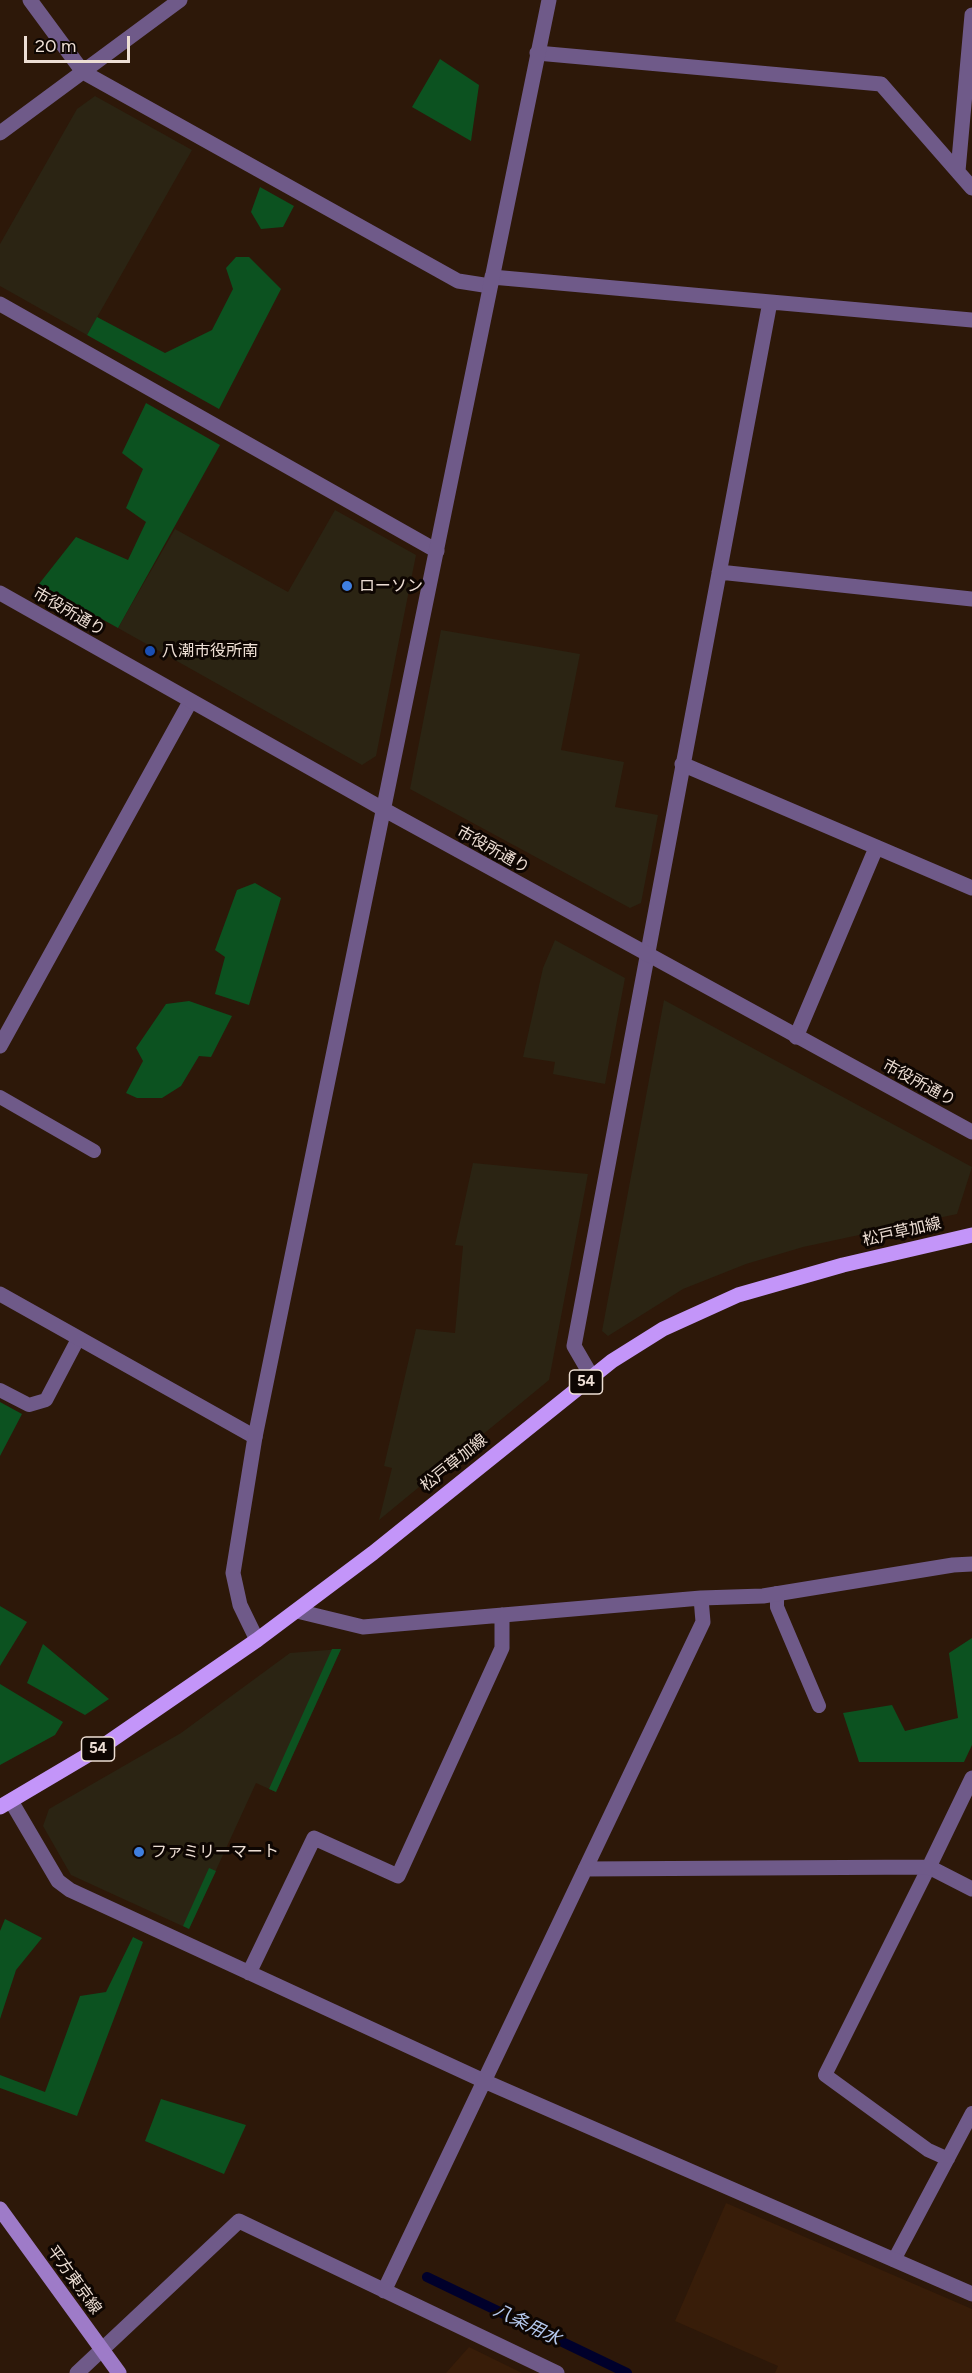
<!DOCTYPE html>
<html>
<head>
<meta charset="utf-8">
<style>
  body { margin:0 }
  #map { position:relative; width:972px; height:2373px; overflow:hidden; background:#2d1809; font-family:Figtree,sans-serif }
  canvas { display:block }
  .scale { position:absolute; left:24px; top:36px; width:106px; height:27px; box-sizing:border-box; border:3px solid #edded4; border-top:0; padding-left:8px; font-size:18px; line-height:21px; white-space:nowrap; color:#edded4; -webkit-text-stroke:4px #0e0602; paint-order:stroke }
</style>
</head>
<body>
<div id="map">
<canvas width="972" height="2373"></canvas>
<div class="scale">20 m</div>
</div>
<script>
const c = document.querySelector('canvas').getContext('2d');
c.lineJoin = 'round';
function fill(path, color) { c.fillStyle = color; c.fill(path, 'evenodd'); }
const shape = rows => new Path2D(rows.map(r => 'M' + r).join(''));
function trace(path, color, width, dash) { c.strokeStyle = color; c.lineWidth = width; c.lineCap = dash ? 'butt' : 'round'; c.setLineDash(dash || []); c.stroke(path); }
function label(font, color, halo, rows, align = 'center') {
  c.font = font + ' Figtree,"Noto Sans JP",sans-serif'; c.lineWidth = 6; c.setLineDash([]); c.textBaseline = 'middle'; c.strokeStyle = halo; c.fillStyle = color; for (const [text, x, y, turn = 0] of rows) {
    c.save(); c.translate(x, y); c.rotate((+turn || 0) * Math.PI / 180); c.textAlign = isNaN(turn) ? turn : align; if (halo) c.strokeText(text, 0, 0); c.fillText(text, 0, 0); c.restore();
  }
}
const commercial = shape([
  [95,96,192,150,87,335,0,286,0,244,77,109],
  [335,510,416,555,376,756,362,765,118,628,175,529,288,592],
  [441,630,580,654,561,750,624,762,615,807,658,815,641,903,630,908,410,789],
  [555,940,625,978,605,1084,553,1074,555,1062,523,1057,543,968],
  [664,1000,972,1167,957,1214,803,1247,746,1264,683,1289,608,1336,602,1331],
  [473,1163,588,1174,549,1380,379,1520,392,1468,384,1466,416,1329,455,1333,463,1246,455,1245],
  [341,1649,276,1792,256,1783,189,1929,71,1875,43,1826,49,1809,181,1733,290,1653]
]);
const built = shape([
  [726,2203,972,2309,972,2373,775,2373,778,2366,675,2321],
  [469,2347,522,2373,446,2373]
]);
const green = shape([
  [440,59,479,85,471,141,412,107],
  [260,187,294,206,283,227,261,229,251,212],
  [236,257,249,257,281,289,219,409,87,335,97,317,165,353,212,330,233,289,226,268],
  [146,403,220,445,118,628,39,584,76,537,128,560,146,522,126,508,143,469,122,453],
  [255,883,281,898,249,1005,215,994,225,957,215,950,237,890],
  [189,1001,232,1016,211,1057,199,1056,181,1086,162,1098,137,1098,126,1093,143,1061,136,1048,166,1004],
  [0,1402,22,1414,0,1456],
  [0,1606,27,1622,0,1666],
  [972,1638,972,1745,964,1762,859,1762,843,1713,892,1705,905,1731,958,1718,949,1653],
  [43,1644,109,1699,85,1715,27,1683],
  [332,1649,341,1649,276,1792,269,1789],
  [0,1684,63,1722,55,1735,0,1765],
  [209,1868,216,1871,189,1929,183,1926],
  [5,1919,42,1938,16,1970,0,2019,0,1931],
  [133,1937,143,1942,77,2116,0,2088,0,2075,45,2092,80,1996,106,1992],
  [161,2099,246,2125,224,2174,145,2141]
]);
const stream = shape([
  [427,2277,627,2373]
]);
const service = shape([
  [0,1097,94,1151],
  [0,1390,29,1405,46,1400,78,1339],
  [777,1593,777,1607,819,1706],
  [929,1867,825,2075,928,2150,948,2159],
  [894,2260,972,2113]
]);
const minor = shape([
  [30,0,83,72,458,281,490,286],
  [537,53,881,84,972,188],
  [0,133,180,0],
  [958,171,972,15],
  [492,277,972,320],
  [0,304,437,551],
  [719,572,972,599],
  [682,764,972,888],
  [796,1037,876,848],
  [0,1046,190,702],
  [0,1294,255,1437],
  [592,1377,574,1346,770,302],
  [297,1611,363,1627,701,1598,763,1596,953,1565,972,1564],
  [972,1778,929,1867,972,1889],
  [11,1801,58,1881,70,1890,484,2081,972,2294],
  [585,1869,929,1867],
  [249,1973,314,1838,398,1876,502,1648,502,1615],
  [384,2291,703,1622,701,1598],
  [77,2373,239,2221,557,2373]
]);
const tertiary = shape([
  [0,593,383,809,972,1132],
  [257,1640,240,1605,233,1573,255,1437,549,0]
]);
const secondary = shape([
  [0,2209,119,2373]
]);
const primary = shape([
  [0,1807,103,1746,257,1640,373,1553,612,1361,663,1329,738,1295,843,1265,972,1235]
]);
const markers = [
  [347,586,6,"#3f7fe0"],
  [150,651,6,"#1a4fb4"],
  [139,1852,6,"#3f7fe0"]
];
const shields = [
  [586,1382,33],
  [98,1749,33]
];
const shieldNames = [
  ["54",586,1382],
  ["54",98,1749]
];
const poiNames = [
  ["ローソン",359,586],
  ["八潮市役所南",162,651],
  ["ファミリーマート",151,1852]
];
const streetNames = [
  ["市役所通り",69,612,30],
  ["市役所通り",493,850,29],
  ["市役所通り",919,1083,28],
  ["松戸草加線",902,1232,-13],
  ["松戸草加線",454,1463,-39],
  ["平方東京線",74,2280,54]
];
const waterNames = [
  ["八条用水",527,2325,26]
];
fill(commercial, '#2b2413');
fill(built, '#381d09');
fill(green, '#0c5220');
trace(stream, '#00002b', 10);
trace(service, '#6f5a89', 14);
trace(minor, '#6f5a89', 15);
trace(tertiary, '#6f5a89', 15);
trace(secondary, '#9e7bc8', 15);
trace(primary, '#c395f9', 15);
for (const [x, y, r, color] of markers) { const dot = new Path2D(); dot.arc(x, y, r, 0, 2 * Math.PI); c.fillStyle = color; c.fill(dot); trace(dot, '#0e0602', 2); }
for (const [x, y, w] of shields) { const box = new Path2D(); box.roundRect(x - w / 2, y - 12, w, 24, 4.5); c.fillStyle = '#0e0602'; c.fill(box); trace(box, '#edded4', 1.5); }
label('bold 15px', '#edded4', null, shieldNames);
label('16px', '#edded4', '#0e0602', poiNames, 'left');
label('16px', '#edded4', '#0e0602', streetNames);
label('italic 18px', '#b5c9ee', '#0e0602', waterNames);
</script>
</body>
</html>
